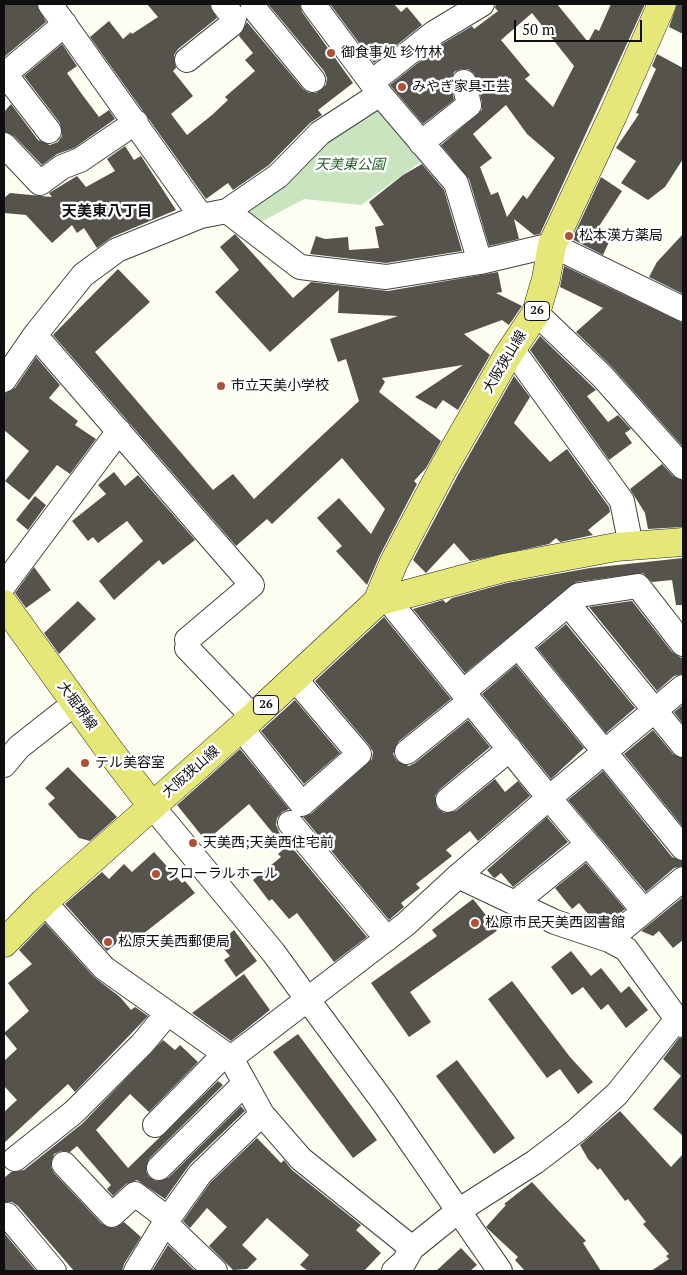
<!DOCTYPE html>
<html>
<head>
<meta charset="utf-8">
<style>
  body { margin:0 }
  #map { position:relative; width:687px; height:1275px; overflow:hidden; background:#fdfdf2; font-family:"PT Serif",serif }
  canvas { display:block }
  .frame { position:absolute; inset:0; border:5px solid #0f0f0f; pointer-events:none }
  .scale { position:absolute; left:514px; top:20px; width:128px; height:22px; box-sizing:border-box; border:2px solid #0f0f0f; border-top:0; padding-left:6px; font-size:15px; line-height:18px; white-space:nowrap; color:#0f0f0f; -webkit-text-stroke:4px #fff; paint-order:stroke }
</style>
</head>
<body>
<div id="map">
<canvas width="687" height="1275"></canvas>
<div class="frame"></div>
<div class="scale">50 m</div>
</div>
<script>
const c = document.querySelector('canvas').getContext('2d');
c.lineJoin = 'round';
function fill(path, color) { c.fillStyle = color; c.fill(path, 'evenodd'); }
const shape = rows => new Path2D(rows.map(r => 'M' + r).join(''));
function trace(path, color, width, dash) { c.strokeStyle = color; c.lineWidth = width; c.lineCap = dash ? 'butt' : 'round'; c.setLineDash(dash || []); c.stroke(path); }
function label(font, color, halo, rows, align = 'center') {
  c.font = font + ' "PT Serif","Noto Sans JP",serif'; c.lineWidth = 5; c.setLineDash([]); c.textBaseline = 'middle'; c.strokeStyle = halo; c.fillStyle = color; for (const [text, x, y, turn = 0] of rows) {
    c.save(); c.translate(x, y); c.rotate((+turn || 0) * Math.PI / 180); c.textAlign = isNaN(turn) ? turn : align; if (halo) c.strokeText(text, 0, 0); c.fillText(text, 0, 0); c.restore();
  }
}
const green = shape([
  [382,106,426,158,361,205,304,199,257,224,234,211,319,140]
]);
const building = shape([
  [4,4,37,4,46,22,4,57],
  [147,4,210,4,217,18,178,49,174,55,176,68,173,71,193,96,171,114,187,135,212,115,228,100,225,97,255,71,245,60,253,53,239,36,247,22,303,89,309,93,316,93,326,85,327,78,324,71,268,4,300,4,302,12,353,83,318,110,322,115,310,123,269,165,233,190,228,183,206,199,90,37,109,21,123,39,131,32,132,34,158,17],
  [330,4,394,4,401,12,407,7,422,25,374,63],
  [496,4,557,4,588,42,595,29,599,31,611,4,645,4,540,234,534,235,514,219,519,239,489,246,469,179,441,145,482,110,482,102,474,73,468,69,461,69,454,72,451,84,454,100,423,124,390,85,442,44,472,26,474,29,498,11,495,8],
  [532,13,574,66,553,107,525,79,530,75,501,40],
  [506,105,527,134,555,158,527,199,523,195,507,217,498,192,491,195,480,167,492,158,473,134],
  [677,4,683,4,683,34,669,27],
  [62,44,77,66,67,73,81,93,99,117,109,110,115,119,74,148,57,154,42,165,14,136,4,132,4,112,11,104,38,140,50,145,58,142,62,136,60,123,24,76],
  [657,54,683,68,683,159,665,187,648,200,621,183,636,161,616,148,639,114,636,113,656,69,652,66],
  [125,146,134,160,141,156,176,210,112,237,97,248,84,228,77,233,72,225,52,243,26,215,4,213,4,198,10,193,52,197,49,193,77,176,86,187,115,171,107,159],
  [422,164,444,190,462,251,386,263,310,254,316,236,325,239,348,237,349,250,379,248,375,227,384,225,369,202,403,175],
  [601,177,622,191,594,234,609,242,603,255,572,239],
  [235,234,293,298,311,282,388,291,498,272,502,292,496,293,522,306,509,325,502,320,464,334,490,355,458,410,443,400,436,409,415,397,463,365,382,378,385,382,379,392,441,441,426,468,414,481,417,484,380,555,367,585,336,551,342,546,317,518,339,498,371,534,385,509,342,458,272,524,267,519,236,546,53,335,118,269,150,302,95,352,213,490,233,474,254,499,359,401,346,359,338,362,330,339,398,316,338,313,339,290,270,352,215,292,239,270,220,247],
  [683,234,683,294,649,277,657,262],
  [564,266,683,323,683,447,612,367,576,332,603,308,560,287],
  [540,336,596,390,587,396,608,422,618,415,631,429,625,433,632,443,609,460,530,350],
  [36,357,60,385,49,398,78,421,75,425,96,439,70,474,57,465,29,500,5,481,29,451,4,430,4,394,15,388],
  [514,376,530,397,514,423,550,462,567,449,609,507,610,512,588,530,593,535,560,542,556,538,549,544,470,561,454,543,426,573,413,560,458,475],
  [662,464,673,476,683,480,683,527,648,529,645,513,630,489],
  [114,472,125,486,138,475,195,540,163,565,159,560,114,600,99,581,143,541,127,521,98,543,93,537,88,541,72,521,106,494,98,485],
  [35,496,46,505,28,530,16,520],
  [683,558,683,605,676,605,672,580,652,582,643,573,576,582,465,673,413,609,443,600,446,603,452,598,507,583,590,568],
  [34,567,51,590,26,608,15,593],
  [78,601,96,619,59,654,44,633],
  [632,601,672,652,683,659,683,674,674,676,657,691,589,607],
  [384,617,451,699,398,742,393,754,397,761,409,766,415,763,468,720,490,747,439,790,435,796,437,808,444,813,456,811,495,779,505,792,518,781,530,796,478,841,470,831,446,850,452,856,416,884,420,888,401,903,404,907,389,920,303,817,311,814,372,759,373,752,369,745,315,681],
  [566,624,635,708,606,733,537,648],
  [516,665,584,748,551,779,482,694],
  [295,700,340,753,304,784,261,731],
  [683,705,683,724,674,712],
  [653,730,673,754,683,758,683,827,624,754],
  [240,749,289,809,282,812,277,818,276,825,279,832,367,937,334,962,297,913,289,919,272,899,269,901,253,880,281,857,278,854,285,848,249,804,206,841,177,805],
  [68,767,117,817,90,841,79,838,48,804,55,798,45,788],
  [603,771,672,857,683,861,683,866,674,868,646,892,568,800],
  [547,817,568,842,513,887,501,873,495,878,493,877,487,870],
  [154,852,182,883,185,881,195,893,124,949,118,942,107,951,65,904,102,872,109,879,124,864,132,872],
  [586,863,625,909,606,925,593,920,579,903,572,909,555,888],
  [683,897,683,940,673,948,659,931,653,936,641,931],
  [473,899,498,930,410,992,431,1022,409,1037,371,983,437,936,432,930],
  [45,923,94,977,120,997,131,1010,135,1007,148,1016,75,1092,68,1084,4,1143,4,1112,17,1100,4,1086,4,1061,17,1049,4,1033,29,1011,8,983,32,964,19,950],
  [234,930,257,961,236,977,224,960,230,956,224,949,227,936],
  [571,951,591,976,601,968,621,993,629,986,648,1010,626,1028,608,1004,601,1010,583,987,572,995,551,967],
  [244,974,270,1010,231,1041,192,1013],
  [512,981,570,1057,593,1082,578,1094,560,1069,547,1078,488,999],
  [298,1034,377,1140,353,1158,273,1052],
  [679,1038,683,1038,683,1136,653,1109,681,1076,663,1059],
  [163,1040,175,1050,180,1045,198,1062,149,1112,130,1094,96,1130,128,1168,218,1081,223,1085,149,1159,146,1171,149,1177,156,1181,168,1178,241,1106,245,1111,190,1164,165,1199,137,1180,126,1184,113,1196,107,1189,111,1185,77,1146,70,1152,61,1151,54,1154,51,1167,54,1173,102,1224,115,1228,124,1222,141,1237,124,1264,122,1271,74,1271,18,1206,12,1202,4,1202,4,1178,11,1172,24,1170,83,1123],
  [457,1060,515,1138,494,1154,436,1076],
  [620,1111,671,1167,683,1154,683,1271,651,1271,669,1259,666,1256,669,1254,643,1224,646,1222,628,1199,625,1201,600,1168,598,1170,588,1159,580,1145],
  [257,1138,281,1163,284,1160,292,1170,361,1225,356,1230,381,1253,364,1271,308,1271,300,1265,309,1255,267,1218,242,1245,257,1259,247,1269,233,1270,209,1246,227,1227,207,1208,190,1228,183,1221,210,1183],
  [532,1182,586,1241,583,1243,601,1271,525,1271,515,1260,518,1257,489,1230,486,1227,506,1205,504,1204],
  [4,1233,36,1271,4,1271],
  [168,1245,195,1271,152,1271],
  [461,1248,477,1265,470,1271,436,1271]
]);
const minor = shape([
  [50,4,201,216],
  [313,4,380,94,456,183,480,262],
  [253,7,313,80],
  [187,60,232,24,234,18,223,4],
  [5,74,49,131],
  [4,75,65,24],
  [372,82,434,33,482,4],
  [421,143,469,105,464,82],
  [4,145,40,183,62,167,80,160,136,122],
  [227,211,300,267,386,277,480,262,552,245,683,309],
  [536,313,602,376,683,467],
  [35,335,252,585,187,640],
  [512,349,622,501,631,546],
  [4,380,35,335,83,275,117,250,201,216,227,211,278,176,320,133,380,94],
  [4,585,119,431],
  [388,600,549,798,683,687],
  [568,604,683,745],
  [518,646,683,848],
  [187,648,253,717],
  [463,692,579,595,638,586,683,644],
  [241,728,302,804,359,754,295,679],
  [407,752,470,701],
  [4,765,19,747,75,703],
  [448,800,510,749],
  [152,806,273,952,308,1000,384,1103,500,1271],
  [290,823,387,939],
  [458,876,555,922,609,940,626,949,677,1019],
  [44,902,104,968,231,1058,262,1114,200,1174,165,1223,136,1271],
  [515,903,588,844],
  [609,940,683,879],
  [231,1058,406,924,457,877,549,798,644,911],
  [262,1114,301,1159,412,1248],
  [155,1125,225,1054],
  [15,1159,74,1112,142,1044,167,1014],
  [64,1164,112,1215,135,1194,168,1219],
  [159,1168,244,1084],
  [4,1217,7,1215,54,1271],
  [165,1223,215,1271],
  [394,1271,404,1262,412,1248,458,1211,535,1162,577,1130,617,1094,677,1019,683,1025]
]);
const major = shape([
  [377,602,504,568,616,547,683,542],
  [4,604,107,747,152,806],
  [4,943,44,902,253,717,377,602,394,562,444,467,508,355,536,313,546,279,552,245,613,115,662,4]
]);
const markers = [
  [331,53,5,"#af5137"],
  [402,87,5,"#af5137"],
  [569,236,5,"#af5137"],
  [221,386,5,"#af5137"],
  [85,763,5,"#af5137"],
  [193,843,5,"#af5137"],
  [156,874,5,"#af5137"],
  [475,923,5,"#af5137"],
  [108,942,5,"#af5137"]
];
const shields = [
  [537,311,25],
  [266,705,25]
];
const shieldNames = [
  ["26",537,311],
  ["26",266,705]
];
const poiNames = [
  ["御食事処 珍竹林",341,53],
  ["みやぎ家具工芸",412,87],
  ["松本漢方薬局",579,236],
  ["市立天美小学校",231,386],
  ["テル美容室",95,763],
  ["天美西;天美西住宅前",203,843],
  ["フローラルホール",166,874],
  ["松原市民天美西図書館",485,923],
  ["松原天美西郵便局",118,942]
];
const parkNames = [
  ["天美東公園",350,165]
];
const streetNames = [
  ["大阪狭山線",505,362,-59],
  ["大堀堺線",77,706,54],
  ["大阪狭山線",191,772,-41]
];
const neighbourhoodNames = [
  ["天美東八丁目",107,212]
];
fill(green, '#c9e4bf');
fill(building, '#56534c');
trace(minor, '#424242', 26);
trace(major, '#202020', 29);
trace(minor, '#fff', 24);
trace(major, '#e5e878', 28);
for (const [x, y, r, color] of markers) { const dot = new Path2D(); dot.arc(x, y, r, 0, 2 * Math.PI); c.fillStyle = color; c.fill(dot); trace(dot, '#fff', 2); }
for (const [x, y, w] of shields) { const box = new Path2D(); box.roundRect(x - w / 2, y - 9.5, w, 19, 4); c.fillStyle = '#fff'; c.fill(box); trace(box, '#0f0f0f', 1); }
label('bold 12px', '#0f0f0f', null, shieldNames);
label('14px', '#0f0f0f', '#fff', poiNames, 'left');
label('italic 14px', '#265f2a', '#fff', parkNames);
label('14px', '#0f0f0f', '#fff', streetNames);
label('bold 15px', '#0f0f0f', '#fff', neighbourhoodNames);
</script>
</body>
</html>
